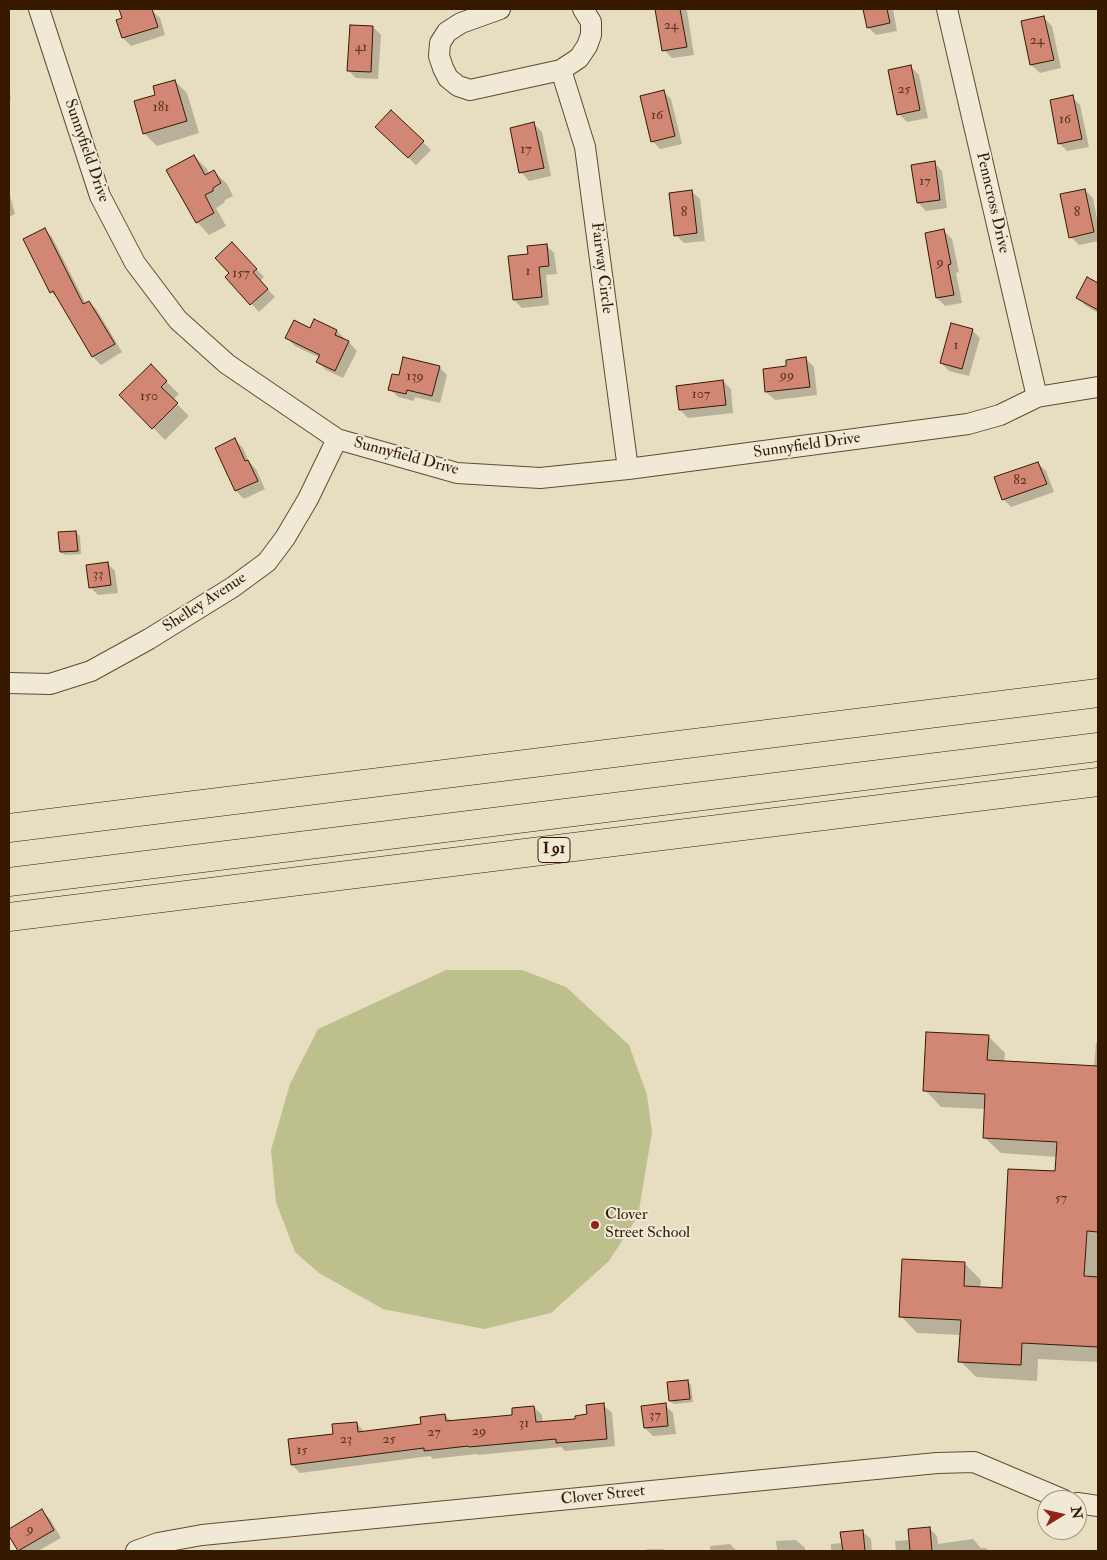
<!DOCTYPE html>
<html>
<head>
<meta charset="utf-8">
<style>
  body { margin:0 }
  #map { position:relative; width:1107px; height:1560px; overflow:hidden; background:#e7ddc0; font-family:"IM FELL Double Pica",serif }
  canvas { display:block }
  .frame { position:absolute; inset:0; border:10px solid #361a00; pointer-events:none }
  .north { position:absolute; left:1037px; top:1490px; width:50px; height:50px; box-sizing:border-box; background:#efe9d6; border:1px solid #a59680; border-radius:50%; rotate:81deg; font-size:14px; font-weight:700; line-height:20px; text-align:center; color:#361a00 }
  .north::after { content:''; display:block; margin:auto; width:18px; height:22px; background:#8f2418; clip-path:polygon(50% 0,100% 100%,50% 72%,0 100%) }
</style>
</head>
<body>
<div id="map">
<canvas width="1107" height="1560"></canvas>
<div class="frame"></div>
<div class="north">N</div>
</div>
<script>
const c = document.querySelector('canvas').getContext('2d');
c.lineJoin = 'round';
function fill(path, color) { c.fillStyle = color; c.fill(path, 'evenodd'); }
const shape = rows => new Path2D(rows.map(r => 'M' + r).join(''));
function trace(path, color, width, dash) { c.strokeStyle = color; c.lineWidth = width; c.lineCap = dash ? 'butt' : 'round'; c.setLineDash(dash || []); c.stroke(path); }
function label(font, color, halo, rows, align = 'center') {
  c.font = font + ' "IM FELL Double Pica",serif'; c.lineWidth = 4; c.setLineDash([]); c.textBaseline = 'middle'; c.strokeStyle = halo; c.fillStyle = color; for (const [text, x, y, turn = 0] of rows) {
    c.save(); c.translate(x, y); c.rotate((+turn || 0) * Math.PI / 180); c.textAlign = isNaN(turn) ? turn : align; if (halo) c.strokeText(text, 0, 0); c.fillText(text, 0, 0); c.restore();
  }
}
const green = shape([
  [446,970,522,970,566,987,629,1045,647,1095,652,1132,638,1216,609,1261,551,1313,484,1329,383,1309,319,1273,295,1252,276,1202,271,1150,290,1084,318,1029]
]);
const shadow = shape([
  [120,9,150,9,160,18,165,35,131,46,123,38,123,19],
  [657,9,685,9,687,11,694,55,672,58,664,50],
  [865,9,893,9,897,31,876,35,868,27],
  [1044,18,1052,26,1061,68,1040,73,1031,65],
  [373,27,381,35,378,79,356,78,348,70],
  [911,67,919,75,928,118,907,122,899,114],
  [175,81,187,93,199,133,157,146,144,133,156,96],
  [9,90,11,98,9,99],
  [663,91,671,99,682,144,660,149,652,141],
  [1072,97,1080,105,1089,147,1067,151,1059,143],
  [534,124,542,132,551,176,529,181,521,172],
  [377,127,423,142,431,150,416,165],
  [194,156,207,169,209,174,214,171,227,184,233,196,225,200,224,203,216,208,226,226,209,235,197,222],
  [934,162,942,171,947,208,926,211,918,203],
  [1085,190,1093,198,1098,224,1098,241,1079,245,1071,237],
  [691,191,700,199,705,241,684,243,676,235],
  [9,192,15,214,9,217],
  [44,229,52,237,86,304,89,302,97,310,122,352,101,365,93,357,60,300,51,292],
  [944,231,952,239,959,272,956,273,962,303,945,306,937,298,926,234],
  [546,245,554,253,557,274,546,275,549,305,522,308,514,300,529,255],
  [240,252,264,277,260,281,275,297,259,312,226,277,231,273],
  [1088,279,1098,285,1098,313,1086,306,1078,298],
  [315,321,337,331,345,339,344,340,349,342,357,351,343,378,326,370,318,362,320,358,295,346,287,338,311,330],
  [972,330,980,338,969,376,949,371,941,363],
  [806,359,814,367,817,395,775,400,766,392,788,367],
  [151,366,179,394,173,400,189,416,165,440,121,395],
  [439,367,447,375,440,403,415,397,414,401,398,397,390,389,400,377],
  [723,381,731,389,733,413,688,418,680,410],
  [235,440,243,448,249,462,256,469,265,489,244,499,236,491],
  [1038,463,1046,471,1054,492,1011,507,1003,499],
  [76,532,80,536,81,554,65,555,61,552],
  [107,563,115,571,118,593,98,595,90,587],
  [988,1036,1005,1053,1004,1062,1094,1067,1096,1043,1098,1043,1098,1362,1038,1359,1037,1381,976,1377,960,1361,961,1335,917,1333,901,1316,964,1263,981,1280,980,1288,1003,1289,1056,1173,1057,1157,1001,1153,984,1137,986,1109,941,1107,925,1090],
  [687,1381,691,1385,693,1402,674,1404,670,1401],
  [603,1405,612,1413,615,1446,565,1451,561,1447,478,1455,477,1454,433,1459,430,1456,300,1473,292,1465,334,1435,356,1423,365,1432,422,1426,445,1415,452,1422,514,1417,534,1407,542,1415,543,1423,577,1420,588,1416],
  [665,1405,673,1413,676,1434,653,1436,645,1428],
  [42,1511,50,1519,61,1538,38,1551,20,1551,9,1533,9,1530],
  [929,1528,937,1536,938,1544,973,1539,981,1548,986,1548,989,1551,896,1551,895,1541,910,1540],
  [862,1531,871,1539,872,1551,831,1551,831,1544,843,1543],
  [796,1540,805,1548,805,1551,764,1551,777,1550,776,1541],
  [730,1544,737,1551,710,1551,710,1546],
  [647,1549,663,1549,666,1551,647,1551]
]);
const building = shape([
  [119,9,152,9,158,27,122,38,116,20,122,18,119,9],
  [655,9,680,9,687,47,662,51,655,9],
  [863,9,887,9,890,23,867,28,863,9],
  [1044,16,1054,60,1030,65,1021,21,1044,16],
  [350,25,373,26,371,72,347,71,350,25],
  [911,65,920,110,897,115,888,70,911,65],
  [175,80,187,121,143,134,134,101,155,95,153,86,175,80],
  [664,90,675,136,651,142,640,96,664,90],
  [1073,95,1082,139,1058,144,1050,100,1073,95],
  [391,110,424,141,408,158,375,127,391,110],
  [534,122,544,168,519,173,510,128,534,122],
  [194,155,205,175,214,170,221,183,213,188,213,191,205,195,214,213,196,223,166,170,194,155],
  [935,161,940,200,917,203,911,165,935,161],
  [1085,189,1094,232,1069,238,1060,194,1085,189],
  [692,190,697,233,674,236,669,193,692,190],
  [45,228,83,304,89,301,115,344,92,357,53,291,50,293,23,239,45,228],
  [944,229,951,264,948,265,954,295,936,298,925,233,944,229],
  [232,242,257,269,253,272,268,289,250,305,225,277,229,273,215,258,232,242],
  [547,244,549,266,539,267,542,297,513,300,508,256,528,254,527,246,547,244],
  [1087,277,1098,283,1098,310,1076,298,1087,277],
  [314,319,337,330,335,335,349,341,335,371,316,362,320,355,285,338,294,320,310,328,314,319],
  [951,323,973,329,962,369,940,363,951,323],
  [403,357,440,366,432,396,407,390,406,394,388,390,392,374,399,375,403,357],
  [806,357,810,387,765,392,763,369,786,366,786,360,806,357],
  [151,364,167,381,161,387,178,403,152,429,119,395,151,364],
  [723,380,726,405,679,410,676,386,723,380],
  [235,438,245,461,248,460,258,481,235,491,215,448,235,438],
  [1038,462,1047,484,1002,500,994,477,1038,462],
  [76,531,78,551,60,552,58,532,76,531],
  [108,562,111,585,89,588,86,565,108,562],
  [926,1032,989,1035,987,1060,1098,1066,1098,1232,1087,1231,1084,1276,1098,1277,1098,1347,1022,1343,1021,1365,958,1362,961,1320,899,1317,902,1259,965,1262,964,1286,1002,1288,1008,1169,1055,1171,1057,1142,983,1138,985,1094,923,1091,926,1032],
  [688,1380,690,1399,669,1401,667,1382,688,1380],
  [604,1403,607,1439,556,1443,556,1439,469,1447,468,1446,424,1451,424,1448,291,1465,288,1439,333,1434,332,1424,357,1422,358,1432,421,1424,420,1417,445,1414,446,1421,512,1415,512,1408,534,1406,536,1422,575,1419,575,1416,587,1414,586,1405,604,1403],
  [666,1403,668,1426,644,1428,641,1406,666,1403],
  [42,1509,54,1530,18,1551,9,1536,9,1529,42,1509],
  [930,1527,932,1551,910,1551,908,1529,930,1527],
  [863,1530,865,1551,843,1551,840,1532,863,1530]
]);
const minor = shape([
  [39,9,100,196,135,263,178,320,227,364,337,439,457,473,540,478,628,469,968,424,1000,415,1037,397,1098,387],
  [500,9,461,23,447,32,440,43,439,56,443,68,448,78,458,86,470,90,561,70,579,58,587,46,591,35,591,22,583,9],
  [947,9,1037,397],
  [561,70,585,147,628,469],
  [9,683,50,684,91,671,149,639,233,587,267,562,285,538,308,499,337,439],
  [1077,1503,1098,1506],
  [136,1551,158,1543,202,1535,937,1463,974,1462,1064,1500]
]);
const highway = shape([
  [9,828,1098,693],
  [9,882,1098,747],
  [9,917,1098,782]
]);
const markers = [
  [595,1225,5,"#8f2418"]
];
const numberNames = [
  ["24",671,26],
  ["24",1037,41],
  ["41",361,48],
  ["25",904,90],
  ["181",161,108],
  ["16",657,116],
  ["16",1065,120],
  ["17",526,150],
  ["17",925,182],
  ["8",684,213],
  ["8",1077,213],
  ["9",940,263],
  ["1",528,272],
  ["157",241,274],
  ["1",956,346],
  ["99",787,376],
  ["139",415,377],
  ["107",701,395],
  ["150",149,397],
  ["82",1020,481],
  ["33",98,575],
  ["57",1061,1199],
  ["37",655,1416],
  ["31",524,1424],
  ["29",479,1432],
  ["27",434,1433],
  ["23",346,1440],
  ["25",389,1440],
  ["15",302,1451],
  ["9",30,1530]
];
const shields = [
  [554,850,32]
];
const shieldNames = [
  ["I 91",554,850]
];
const streetNames = [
  ["Sunnyfield Drive",86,151,71],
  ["Penncross Drive",992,203,77],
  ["Fairway Circle",601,268,83],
  ["Sunnyfield Drive",807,446,-8],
  ["Sunnyfield Drive",406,457,15],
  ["Shelley Avenue",205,603,-33],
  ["Clover Street",603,1496,-6]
];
const poiNames = [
  ["Clover",605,1216],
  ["Street School",605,1234]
];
fill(green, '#bdbf8d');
fill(shadow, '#0003');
fill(building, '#d18773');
trace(building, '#361a00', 1);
trace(minor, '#624b30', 22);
trace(highway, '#361a00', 29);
trace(minor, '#efe9d6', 20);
trace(highway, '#e7ddc0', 28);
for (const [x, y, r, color] of markers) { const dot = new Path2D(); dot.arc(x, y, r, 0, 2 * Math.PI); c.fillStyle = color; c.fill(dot); trace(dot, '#efe9d6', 2); }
label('14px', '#5d351d', null, numberNames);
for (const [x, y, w] of shields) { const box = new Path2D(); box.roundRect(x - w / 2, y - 12.5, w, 25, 4); c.fillStyle = '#efe9d6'; c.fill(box); trace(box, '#361a00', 1); }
label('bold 15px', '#361a00', null, shieldNames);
label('16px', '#361a00', '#efe9d6', streetNames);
label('16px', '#361a00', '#efe9d6', poiNames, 'left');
</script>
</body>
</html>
